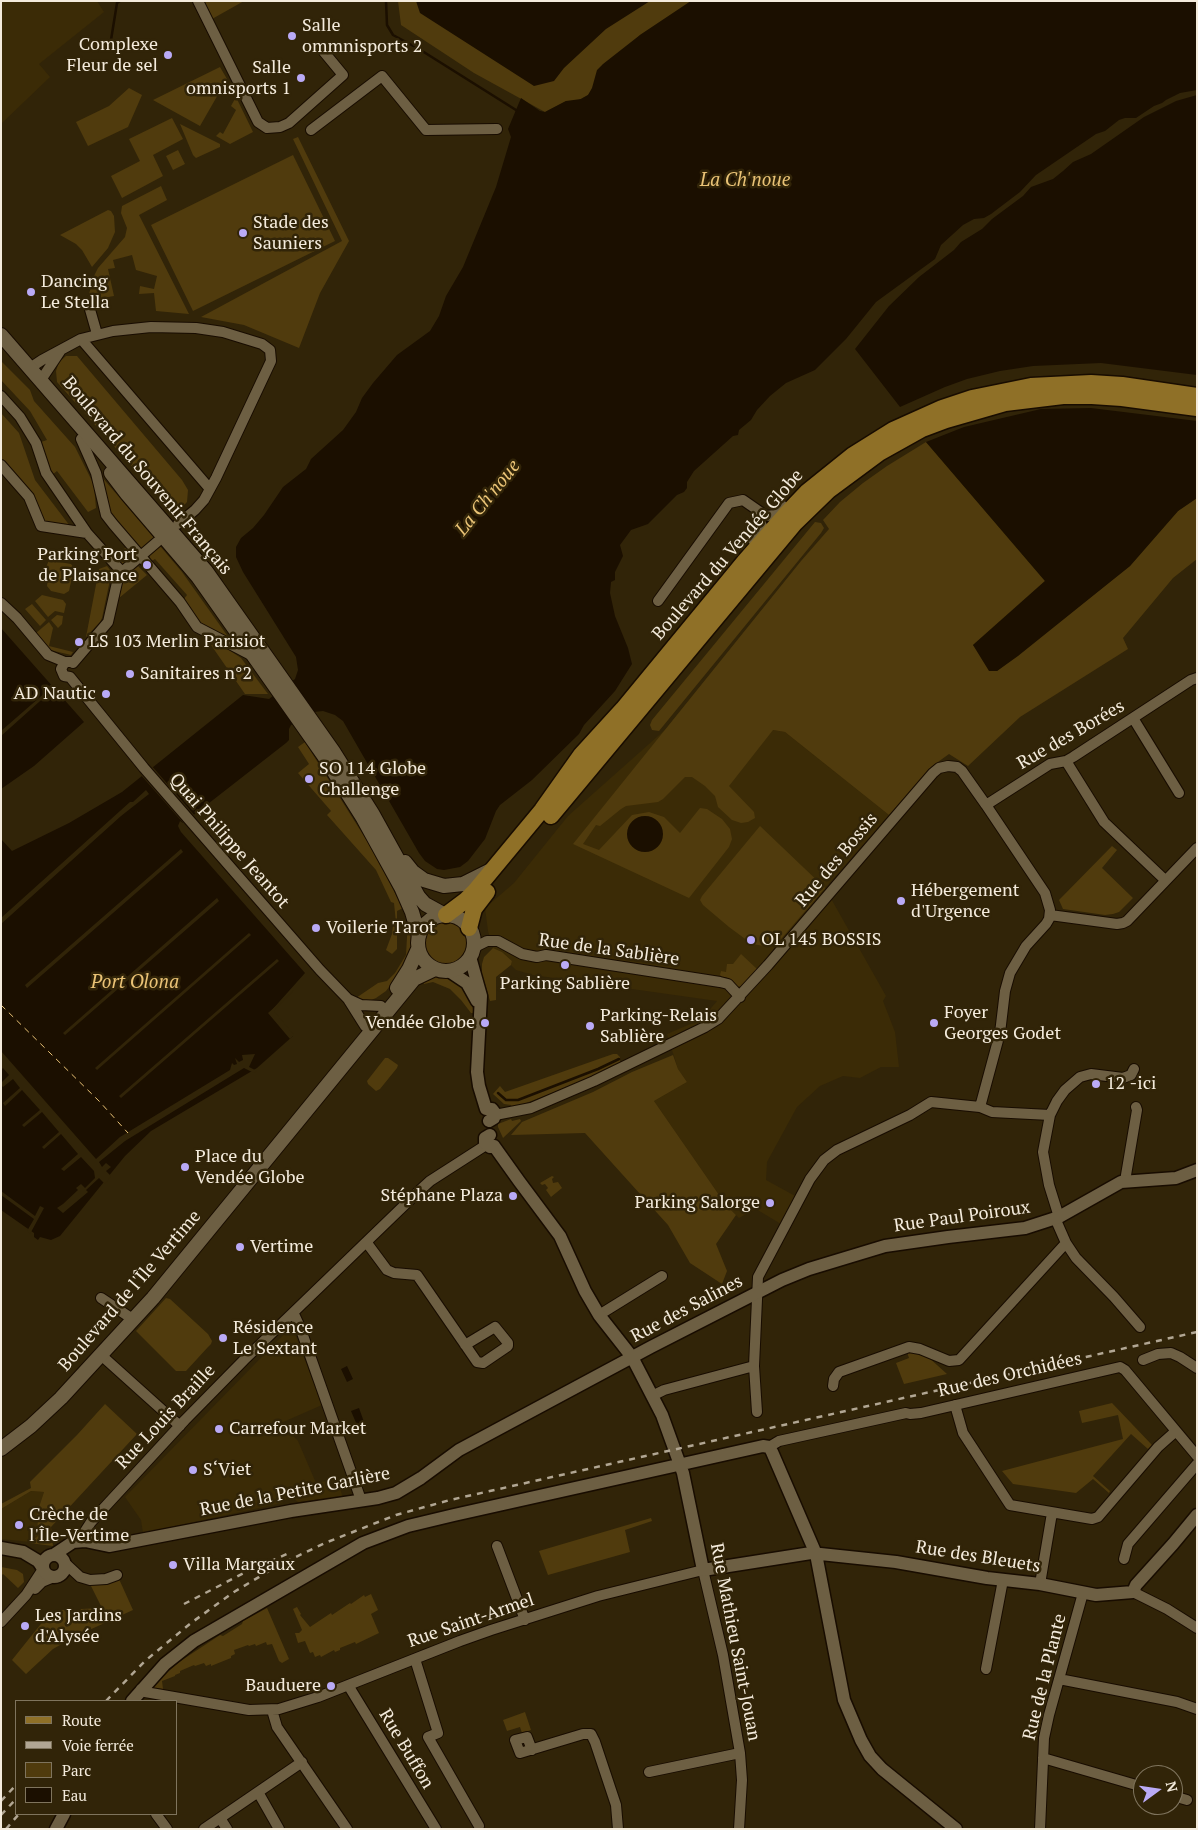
<!DOCTYPE html>
<html>
<head>
<meta charset="utf-8">
<style>
  body { margin:0 }
  #map { position:relative; width:1198px; height:1830px; overflow:hidden; background:#312408; font-family:"PT Serif",serif }
  canvas { display:block }
  .frame { position:absolute; inset:0; border:2px solid #f4ebdc; pointer-events:none }
  .legend { position:absolute; left:15px; top:1700px; width:162px; height:115px; box-sizing:border-box; background:#312408; border:1px solid #7f745d; margin:0; padding:6px 9px; list-style:none; font-size:15px; color:#f4ebdc }
  .legend li { display:flex; align-items:center; gap:10px; height:25px }
  .legend b { width:25px; border:1px solid #7f745d }
  .north { position:absolute; left:1133px; top:1765px; width:50px; height:50px; box-sizing:border-box; background:#312408; border:1px solid #7f745d; border-radius:50%; rotate:76deg; font-size:14px; font-weight:700; line-height:20px; text-align:center; color:#f4ebdc }
  .north::after { content:''; display:block; margin:auto; width:18px; height:22px; background:#baaaf6; clip-path:polygon(50% 0,100% 100%,50% 72%,0 100%) }
</style>
</head>
<body>
<div id="map">
<canvas width="1198" height="1830"></canvas>
<div class="frame"></div>
<ul class="legend">
<li><b style="height:6px;background:#8f7027"></b>Route</li>
<li><b style="height:6px;background:#b1a693"></b>Voie ferrée</li>
<li><b style="height:14px;background:#503b0d"></b>Parc</li>
<li><b style="height:14px;background:#1b0f00"></b>Eau</li>
</ul>
<div class="north">N</div>
</div>
<script>
const c = document.querySelector('canvas').getContext('2d');
c.lineJoin = 'round';
function fill(path, color) { c.fillStyle = color; c.fill(path, 'evenodd'); }
const shape = rows => new Path2D(rows.map(r => 'M' + r).join(''));
function trace(path, color, width, dash) { c.strokeStyle = color; c.lineWidth = width; c.lineCap = dash ? 'butt' : 'round'; c.setLineDash(dash || []); c.stroke(path); }
function label(font, color, halo, rows, align = 'center') {
  c.font = font + ' "PT Serif",serif'; c.lineWidth = 5; c.setLineDash([]); c.textBaseline = 'middle'; c.strokeStyle = halo; c.fillStyle = color; for (const [text, x, y, turn = 0] of rows) {
    c.save(); c.translate(x, y); c.rotate((+turn || 0) * Math.PI / 180); c.textAlign = isNaN(turn) ? turn : align; if (halo) c.strokeText(text, 0, 0); c.fillText(text, 0, 0); c.restore();
  }
}
const built = shape([
  [1,1,97,1,104,12,39,64,50,77,1,124],
  [667,728,773,730,785,732,889,815,825,888,886,996,883,1001,895,1032,899,1067,881,1067,860,1078,843,1076,820,1086,797,1107,767,1162,766,1180,797,1197,781,1224,756,1209,739,1218,726,1205,654,1101,687,1082,678,1069,667,1034,702,1019,717,1001,533,975,516,970,511,965,512,961,502,952,493,948,488,931,485,908,514,883,568,816],
  [292,1326,322,1405,281,1423,298,1441,316,1483,337,1479,343,1498,298,1502,290,1496,282,1503,143,1533,141,1520,125,1497],
  [31,1491,44,1492,37,1513,38,1536,30,1542,1,1539,1,1509]
]);
const green = shape([
  [204,1,244,1,212,19],
  [398,1,691,1,640,35,588,95,577,101,566,101,545,112,474,73,401,25],
  [220,67,227,79,200,126,153,100],
  [129,88,142,95,128,127,88,146,76,122,109,106],
  [236,97,253,132,230,144,216,136,220,132,223,134,236,110,231,106],
  [172,118,183,139,153,155,163,176,122,198,111,176,140,161,129,139],
  [180,124,220,144,220,147,196,158,193,155],
  [298,137,349,241,320,293,299,348,244,325,201,317,342,241,293,139],
  [178,150,185,164,173,170,166,156],
  [293,155,335,241,193,311,151,225],
  [161,186,167,200,139,215,189,314,156,311,154,293,139,294,140,286,154,289,157,276,136,270,132,255,113,260,115,268,108,269,114,296,102,298,103,305,99,308,93,306,89,294,94,276,98,268,125,237,127,228,121,213,122,206],
  [108,210,111,211,114,216,115,232,108,248,92,267,82,250,76,244,60,235],
  [66,356,77,356,182,480,188,490,187,502,175,515,57,382,56,371,59,362],
  [1,361,30,390,34,401,75,447,94,485,96,508,88,512,57,471,52,475,38,443,47,440,30,411,1,380],
  [1,413,19,433,35,480,70,526,43,522,10,467,1,460],
  [926,442,1045,581,973,645,997,671,1130,566,1178,511,1197,498,1197,559,1173,578,1123,638,1128,649,1020,717,968,766,949,754,931,767,889,815,785,732,773,730,729,786,754,812,755,818,748,822,741,823,732,820,718,807,715,796,705,786,692,777,685,777,663,799,658,802,626,806,621,809,600,826,596,825,583,844,599,850,632,815,649,812,664,817,680,833,700,808,707,809,722,819,730,829,732,839,729,847,689,898,573,844,801,561,829,529,823,520,840,502,863,483,887,466],
  [101,476,154,538,141,549,137,544,134,543,108,511],
  [815,522,821,523,824,528,821,533,659,731,652,730,650,725,652,720],
  [160,546,182,572,229,638,199,624,183,600,187,595,155,559,150,562,149,559,150,555],
  [126,547,130,553,131,558,122,565,112,555,117,551,120,553],
  [49,560,71,564,74,568,69,591,64,594,51,591,47,586,48,577,44,572],
  [107,566,110,570,111,575,102,618,100,622,86,637,99,569],
  [138,566,147,575,119,598,117,596,121,581],
  [42,595,63,600,66,604,64,613,55,611,48,617,35,601],
  [32,604,46,620,40,626,25,609],
  [57,615,63,616,62,624,58,628,51,620],
  [49,622,53,628,49,646,73,652,71,655,50,650,36,633],
  [216,644,223,646,241,658,268,694,245,694,211,645],
  [305,742,367,841,403,908,397,911,397,949,392,954,386,950,392,934,393,925,396,923,394,903,391,902,376,870,327,815,331,811,298,773,309,764,298,747],
  [760,826,825,888,781,939,775,944,764,946,752,944,729,927,703,905,700,900,702,896],
  [1112,846,1117,850,1102,868,1133,898,1119,912,1113,914,1105,915,1063,909,1059,900],
  [408,919,412,931,412,943,409,956,403,968,386,991,376,998,369,1001,356,998,378,983,387,981,395,973,406,955],
  '425 943a21 21 0 1 1 42 0a21 21 0 1 1-42 0Z',
  [493,948,502,952,512,961,511,965,496,977,496,1000,490,1001,482,974,482,964,484,957],
  [741,954,757,969,743,987,737,986,726,977,722,977,720,975,721,971,726,972,727,964,733,964],
  [435,977,452,978,459,981,469,995,474,1013,471,1013,461,1000,450,989,433,982,424,984,423,980],
  [613,1054,617,1054,620,1057,620,1063,583,1081,521,1105,512,1108,511,1105,504,1104,493,1094,500,1086,505,1092],
  [673,1055,678,1069,687,1082,654,1101,726,1205,736,1215,716,1244,727,1271,722,1284,690,1263,668,1225,585,1133,511,1135,522,1122,593,1092,632,1072],
  [385,1058,388,1058,398,1065,397,1068,380,1089,376,1091,368,1084,367,1081],
  [511,1119,512,1121,520,1119,521,1121,503,1138,498,1127,498,1124],
  [552,1176,554,1177,552,1179,553,1183,558,1182,562,1188,551,1197,546,1190,548,1188,545,1184,542,1185,540,1183],
  [166,1298,170,1299,208,1334,212,1341,211,1344,208,1347,186,1371,176,1371,136,1331],
  [907,1352,917,1352,927,1356,947,1374,904,1384,896,1363,909,1358],
  [1112,1403,1152,1445,1148,1449,1131,1434,1093,1476,1110,1491,1109,1493,1093,1479,1076,1493,1013,1484,1002,1471,1123,1439,1118,1415,1082,1423,1079,1411],
  [105,1404,137,1434,51,1527,53,1546,29,1543,38,1536,37,1513,44,1492,31,1491,1,1509,1,1504,31,1488,30,1482,77,1435],
  [651,1518,652,1521,625,1530,630,1552,548,1575,539,1551],
  [1,1567,17,1570,23,1574,24,1582,18,1588,3,1574,1,1576],
  [119,1579,133,1610,74,1637,53,1649,26,1674,12,1660,44,1620,45,1621,56,1610,70,1610,71,1613,79,1613,81,1609,102,1608,90,1584],
  [371,1594,378,1610,371,1614,379,1633,356,1644,355,1642,340,1648,340,1650,335,1652,334,1650,321,1657,320,1655,315,1657,313,1652,310,1653,305,1641,298,1643,295,1633,299,1633,302,1630,293,1609,297,1607,301,1614,300,1615,310,1627,331,1613,332,1615,350,1603,351,1604,364,1595,365,1597],
  [267,1608,289,1659,282,1663,279,1661,272,1644,267,1645,266,1642,256,1646,255,1644,249,1646,248,1645,234,1650,235,1654,231,1656,231,1658,211,1666,211,1664,206,1666,204,1663,195,1666,194,1665,180,1671,180,1673,175,1675,175,1676,162,1681,163,1689,153,1688,153,1685,179,1662,220,1635,223,1636,242,1624,243,1621],
  [525,1712,531,1730,522,1733,520,1727,507,1731,503,1720]
]);
const water = shape([
  [416,1,650,1,606,29,564,68,554,81,534,86,420,13],
  [691,1,1197,1,1197,90,1180,93,1166,100,1162,103,1154,106,1136,118,1125,118,1119,120,1105,131,1096,134,1036,175,1020,192,991,214,984,218,974,219,963,225,941,245,935,259,876,302,846,339,815,370,786,383,770,396,757,410,751,420,739,430,738,435,733,436,694,471,687,482,687,488,684,492,677,495,648,524,631,530,620,545,623,556,615,572,615,580,611,582,610,593,615,616,628,648,632,664,615,691,584,725,579,734,532,780,500,805,496,811,485,839,468,861,460,867,444,870,437,869,425,861,419,853,343,721,335,715,323,711,314,712,291,725,289,729,289,740,286,743,195,814,183,823,180,821,178,826,181,832,305,973,271,1011,293,1036,257,1068,151,1131,125,1156,60,1236,51,1240,40,1237,38,1240,34,1237,34,1233,1,1210,1,839,12,851,69,823,122,792,243,695,269,699,295,679,298,670,296,657,243,572,236,557,236,547,241,538,253,528,264,515,283,487,306,469,311,459,343,430,356,412,362,398,373,383,397,355,430,331,439,316,446,296,463,267,496,187,511,137,508,129,521,98,540,111,545,112,566,101,581,99,588,95,592,88,597,70,603,64,640,35],
  [1197,95,1197,375,1101,363,1033,366,1000,371,967,379,945,387,900,407,855,349,889,306,919,277,954,250,961,242,982,229,992,219,1023,196,1031,187,1053,179,1063,171,1073,162,1091,154,1144,117,1176,101],
  [1091,408,1197,421,1197,498,1178,511,1130,566,1018,656,997,671,989,671,973,645,1045,581,926,442,964,427,1041,409],
  [1,628,84,722,34,766,1,789],
  '627 834a18 18 0 1 1 36 0a18 18 0 1 1-36 0Z',
  [347,1366,353,1379,347,1382,341,1369],
  [359,1408,364,1422,357,1425,351,1411]
]);
const pier = shape([
  [47,691,49,693,1,736,1,731],
  [151,765,196,817,185,825,140,774],
  [146,790,149,794,121,816,1,924,1,918,130,802,133,802],
  [181,849,183,852,27,988,25,985],
  [217,898,219,901,65,1035,63,1033],
  [249,933,251,935,97,1070,95,1068],
  [277,959,279,961,121,1098,119,1096],
  [294,990,274,1011,294,1035,290,1039,268,1013],
  [1,1051,96,1159,120,1137,230,1070,232,1063,234,1065,237,1064,235,1058,239,1062,243,1060,242,1055,255,1054,249,1067,257,1071,254,1073,244,1068,125,1141,99,1162,102,1167,106,1163,111,1167,106,1171,111,1176,105,1184,99,1178,86,1190,88,1192,63,1213,57,1208,63,1204,78,1190,76,1188,81,1184,85,1188,95,1178,94,1171,81,1157,64,1171,61,1169,78,1154,61,1134,44,1149,42,1147,59,1132,42,1112,24,1127,22,1125,40,1110,22,1090,5,1106,3,1103,20,1088,13,1079,3,1087,1,1085,1,1083,9,1075,3,1068,1,1070],
  [1,1191,35,1216,40,1206,44,1208,30,1234,27,1231,34,1219,1,1195]
]);
const stream = shape([
  [386,1,387,25,393,35,419,49,516,110],
  [94,47,111,40,117,3,120,1],
  [498,1093,506,1100,518,1100,598,1069,619,1059]
]);
const ferry = shape([
  [1,1005,99,1101,128,1133]
]);
const minor = shape([
  [198,1,258,122,267,128,280,127,289,123,343,75,324,52],
  [311,130,382,76,426,130,497,129],
  [89,306,97,334],
  [81,339,210,489],
  [30,368,42,360,81,339,113,331,151,327,196,328,223,332,262,344,270,350,271,361,216,478,204,500,195,510,178,524],
  [41,380,61,350],
  [1,396,20,417,36,443,46,473,87,533,122,572],
  [81,439,96,473,106,515,113,524,180,602,197,627,249,654],
  [1,465,29,497,41,526,87,533],
  [753,540,760,532,762,526,756,510],
  [658,601,729,503,743,500,766,516,775,515,783,506],
  [1,603,17,618,48,655,65,662],
  [73,663,108,622,118,578,122,572,157,542],
  [70,677,144,768,320,970,348,999,365,1026],
  [70,677,64,676,61,669,65,662,71,662],
  [1133,718,1179,793],
  [1066,761,1104,822,1165,880],
  [986,805,1050,764,1066,761,1073,757,1191,680,1197,678],
  [1050,915,1117,924,1123,923,1127,921,1197,848],
  [473,948,487,941,498,941,522,954,537,957,546,955,720,982,728,984,740,997],
  [348,999,361,1005,381,1006],
  [495,1115,531,1108,594,1081,705,1027,718,1019,768,965,933,773,939,768,948,766,957,767,962,771,986,805,1045,893,1050,910,1049,919,1046,924,1026,946,1010,973,1005,991,1000,1033,980,1107],
  [1125,1181,1137,1110,1136,1107],
  [1059,1217,1049,1185,1043,1152,1050,1115,1057,1101,1065,1090,1080,1077,1091,1074,1123,1078,1131,1075,1134,1069],
  [1055,1218,1066,1243,1076,1258,1114,1297,1140,1327],
  [367,1243,387,1270,394,1273,417,1275,477,1362,483,1363,508,1346,508,1343,495,1327,465,1345],
  [101,1298,128,1316],
  [294,1314,300,1327,361,1500],
  [599,1315,662,1276],
  [101,1355,180,1426],
  [1143,1360,1158,1354,1171,1353,1180,1357,1197,1368],
  [833,1386,834,1379,839,1372,909,1347,920,1349,949,1361,959,1360,1066,1243],
  [652,1396,664,1390,754,1366],
  [955,1405,963,1433,1010,1505,1092,1519,1098,1517,1158,1447,1176,1431],
  [757,1412,754,1366,758,1277,810,1179,824,1160,837,1150,910,1115,931,1102,980,1107,992,1112,1050,1115],
  [769,1447,779,1441,906,1413,910,1414,921,1413,1120,1367,1125,1370,1197,1456],
  [82,1541,82,1536,91,1522,185,1420,244,1360,417,1193,430,1181,486,1145],
  [497,1546,525,1620],
  [1124,1559,1128,1544,1197,1464],
  [66,1564,80,1577,90,1580,106,1579,117,1575],
  [1040,1584,1052,1513],
  [35,1589,42,1582,54,1577],
  [1133,1592,1167,1609,1197,1628],
  [1,1622,26,1595,43,1569],
  [415,1659,438,1733,428,1737,479,1826],
  [986,1669,1003,1580],
  [1059,1679,1177,1702,1197,1709],
  [348,1685,436,1829],
  [141,1689,145,1692,249,1710,279,1709,318,1697,460,1641,491,1630,598,1596,703,1570,723,1655,740,1753,742,1780,739,1829],
  [272,1710,277,1727,347,1829],
  [532,1750,527,1737,515,1740,520,1753,583,1734,591,1734,595,1742,616,1805,618,1829],
  [1043,1758,1143,1787],
  [649,1772,740,1753],
  [258,1792,279,1829],
  [1173,1796,1187,1800],
  [156,1814,167,1829],
  [220,1818,227,1829],
  [204,1829,302,1762],
  [1040,1829,1044,1738,1049,1715,1083,1593]
]);
const tertiary = shape([
  [470,957,481,996,477,1072,479,1086,486,1109],
  [449,971,467,983,477,1001],
  [486,1109,492,1109,495,1113,494,1118,489,1121],
  [490,1135,485,1138,485,1143,490,1147,494,1146],
  [494,1146,519,1181,560,1236,585,1291,599,1315,632,1357,662,1415,683,1473,703,1570,811,1553,896,1562,987,1578,1040,1584,1096,1595,1133,1592,1136,1585,1173,1544,1197,1515],
  [1,1548,23,1552,38,1561,42,1567],
  [55,1554,73,1542,85,1541,109,1546,291,1511,378,1498,396,1493,421,1478,459,1450,651,1347,782,1280,809,1269,885,1246,948,1237,1025,1228,1059,1217,1121,1182,1176,1178,1197,1170],
  '43 1566a11 11 0 1 1 22 0a11 11 0 1 1-22 0Z',
  [132,1701,165,1664,194,1641,363,1543,408,1526,454,1515,763,1446,769,1447,772,1452,816,1554,844,1700,861,1740,870,1756,882,1769,956,1829],
  [56,1829,64,1814]
]);
const secondary = shape([
  [1,335,206,571,333,751,372,813,418,896,425,904,445,915],
  [111,473,127,494,198,577,324,756,363,818,401,887,412,912,419,936],
  [405,862,413,872,424,880,444,886,463,884,489,871],
  '418 943a28 28 0 1 1 56 0a28 28 0 1 1-56 0Z',
  [397,988,409,969,418,949],
  [1,1449,31,1426,61,1398,153,1298,414,979,435,969]
]);
const primary = shape([
  [551,816,795,523,829,490,879,453,922,429,946,420,1005,403,1063,396,1092,396,1122,398,1197,408],
  [446,915,466,900,474,892,542,810,581,755,623,709,744,562,786,514,807,492,853,455,893,430,942,408,972,398,1031,386,1091,383,1122,385,1197,396],
  [469,928,474,909,487,892]
]);
const rail = shape([
  [184,1604,246,1572,287,1554],
  [106,1701,145,1661,191,1623,234,1592,279,1565,325,1543,396,1515,450,1500,1197,1332],
  [1,1801,16,1785],
  [1,1815,16,1799],
  [6,1829,19,1814]
]);
const markers = [
  [292,36,5,"#baaaf6"],
  [168,55,5,"#baaaf6"],
  [301,78,5,"#baaaf6"],
  [243,233,5,"#baaaf6"],
  [31,292,5,"#baaaf6"],
  [147,565,5,"#baaaf6"],
  [79,642,5,"#baaaf6"],
  [130,674,5,"#baaaf6"],
  [106,694,5,"#baaaf6"],
  [309,779,5,"#baaaf6"],
  [901,901,5,"#baaaf6"],
  [316,928,5,"#baaaf6"],
  [751,940,5,"#baaaf6"],
  [565,965,5,"#baaaf6"],
  [485,1023,5,"#baaaf6"],
  [934,1023,5,"#baaaf6"],
  [590,1026,5,"#baaaf6"],
  [1096,1084,5,"#baaaf6"],
  [185,1167,5,"#baaaf6"],
  [513,1196,5,"#baaaf6"],
  [770,1203,5,"#baaaf6"],
  [240,1247,5,"#baaaf6"],
  [223,1338,5,"#baaaf6"],
  [219,1429,5,"#baaaf6"],
  [193,1470,5,"#baaaf6"],
  [19,1525,5,"#baaaf6"],
  [173,1565,5,"#baaaf6"],
  [25,1626,5,"#baaaf6"],
  [331,1686,5,"#baaaf6"]
];
const poiNames = [
  ["Salle",302,26],
  ["ommnisports 2",302,47],
  ["Complexe",158,45,"right"],
  ["Fleur de sel",158,66,"right"],
  ["Salle",291,68,"right"],
  ["omnisports 1",291,89,"right"],
  ["Stade des",253,223],
  ["Sauniers",253,244],
  ["Dancing",41,282],
  ["Le Stella",41,303],
  ["Parking Port",137,555,"right"],
  ["de Plaisance",137,576,"right"],
  ["LS 103 Merlin Parisiot",89,642],
  ["Sanitaires n°2",140,674],
  ["AD Nautic",96,694,"right"],
  ["SO 114 Globe",319,769],
  ["Challenge",319,790],
  ["Hébergement",911,891],
  ["d'Urgence",911,912],
  ["Voilerie Tarot",326,928],
  ["OL 145 BOSSIS",761,940],
  ["Parking Sablière",565,984,"center"],
  ["Foyer",944,1013],
  ["Georges Godet",944,1034],
  ["Parking-Relais",600,1016],
  ["Sablière",600,1037],
  ["Vendée Globe",475,1023,"right"],
  ["12 -ici",1106,1084],
  ["Place du",195,1157],
  ["Vendée Globe",195,1178],
  ["Stéphane Plaza",503,1196,"right"],
  ["Parking Salorge",760,1203,"right"],
  ["Vertime",250,1247],
  ["Résidence",233,1328],
  ["Le Sextant",233,1349],
  ["Carrefour Market",229,1429],
  ["S‘Viet",203,1470],
  ["Crèche de",29,1515],
  ["l'Île-Vertime",29,1536],
  ["Villa Margaux",183,1565],
  ["Les Jardins",35,1616],
  ["d'Alysée",35,1637],
  ["Bauduere",321,1686,"right"]
];
const streetNames = [
  ["Boulevard du Souvenir Français",147,476,50],
  ["Boulevard du Vendée Globe",728,555,-49],
  ["Rue des Borées",1071,735,-30],
  ["Quai Philippe Jeantot",229,841,49],
  ["Rue des Bossis",837,860,-50],
  ["Rue de la Sablière",609,950,8],
  ["Rue Paul Poiroux",962,1217,-8],
  ["Boulevard de l'Île Vertime",130,1291,-49],
  ["Rue des Salines",687,1309,-28],
  ["Rue des Orchidées",1010,1375,-13],
  ["Rue Louis Braille",166,1417,-47],
  ["Rue de la Petite Garlière",295,1492,-11],
  ["Rue des Bleuets",978,1557,9],
  ["Rue Saint-Armel",471,1621,-19],
  ["Rue Mathieu Saint-Jouan",735,1642,79],
  ["Rue de la Plante",1045,1677,-76],
  ["Rue Buffon",406,1749,59]
];
const waterNames = [
  ["La Ch'noue",745,181],
  ["La Ch'noue",488,498,-51],
  ["Port Olona",135,983]
];
fill(built, '#3b2b06');
fill(green, '#503b0d');
fill(water, '#1b0f00');
fill(pier, '#312408');
trace(stream, '#1b0f00', 2.5);
trace(ferry, '#eac376', 1, [6, 5]);
trace(minor, '#180c00', 12);
trace(tertiary, '#180c00', 15);
trace(secondary, '#180c00', 16);
trace(primary, '#180c00', 19);
trace(minor, '#6d5f43', 10);
trace(tertiary, '#6d5f43', 12);
trace(secondary, '#6d5f43', 14);
trace(primary, '#8f7027', 16);
trace(rail, '#b1a693', 2.5, [6, 6]);
for (const [x, y, r, color] of markers) { const dot = new Path2D(); dot.arc(x, y, r, 0, 2 * Math.PI); c.fillStyle = color; c.fill(dot); trace(dot, '#312408', 2); }
label('18px', '#f4ebdc', '#312408', poiNames, 'left');
label('18px', '#f4ebdc', '#312408', streetNames);
label('italic 19px', '#eac376', '#312408', waterNames);
</script>
</body>
</html>
